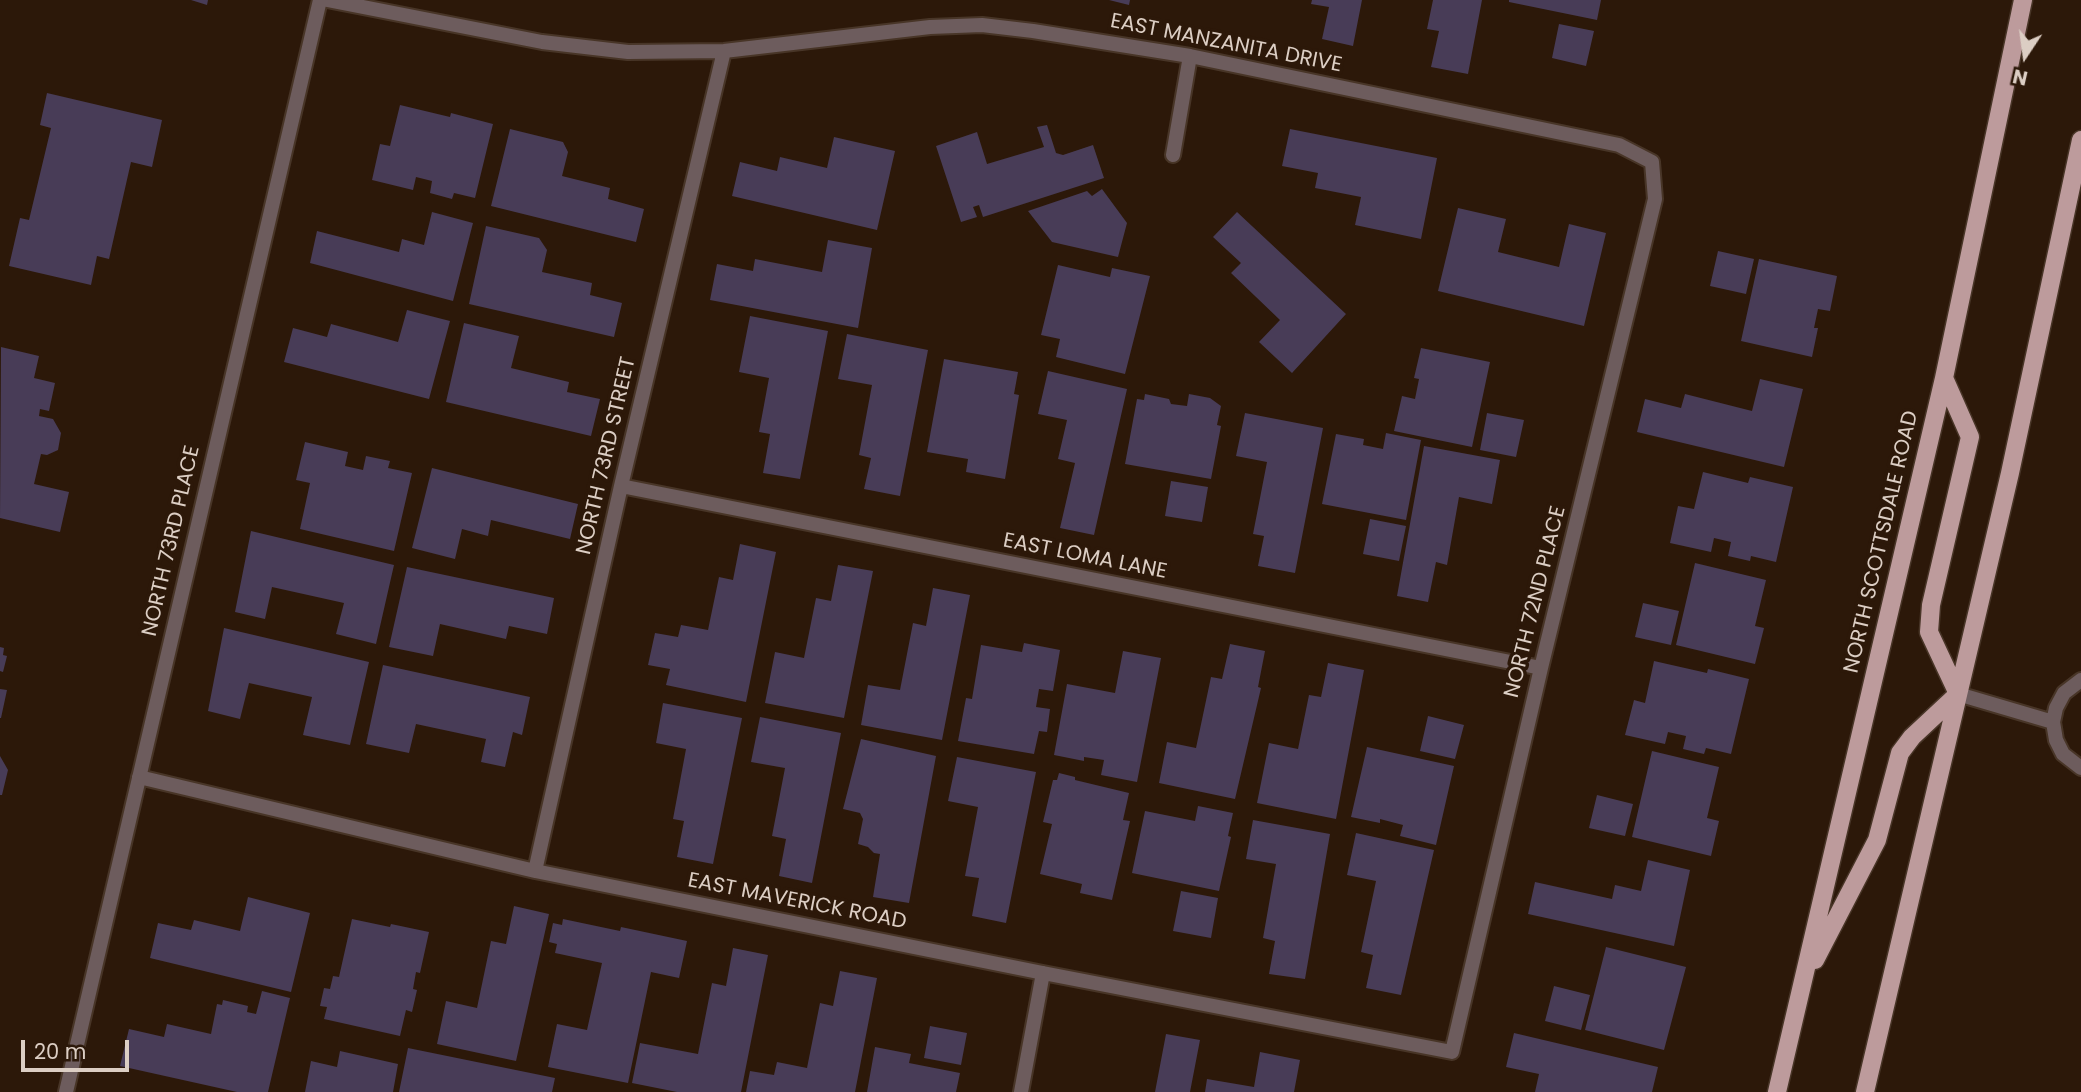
<!DOCTYPE html>
<html>
<head>
<meta charset="utf-8">
<style>
  body { margin:0 }
  #map { position:relative; width:2081px; height:1092px; overflow:hidden; background:#2c1809; font-family:Poppins,sans-serif }
  canvas { display:block }
  .north { position:absolute; left:1990px; top:21px; width:70px; height:70px; -webkit-text-stroke:5px #2c1809; paint-order:stroke; rotate:193deg; font-size:19px; font-weight:700; line-height:28px; text-align:center; color:#dccec4 }
  .north::after { content:''; display:block; margin:auto; width:24px; height:32px; background:#dccec4; clip-path:polygon(50% 0,100% 100%,50% 72%,0 100%) }
  .scale { position:absolute; left:21px; top:1040px; width:108px; height:32px; box-sizing:border-box; border:4px solid #dccec4; border-top:0; padding-left:9px; font-size:21px; line-height:24px; white-space:nowrap; color:#dccec4; -webkit-text-stroke:5px #2c1809; paint-order:stroke }
</style>
</head>
<body>
<div id="map">
<canvas width="2081" height="1092"></canvas>
<div class="north">N</div>
<div class="scale">20 m</div>
</div>
<script>
const c = document.querySelector('canvas').getContext('2d');
c.lineJoin = 'round';
function fill(path, color) { c.fillStyle = color; c.fill(path, 'evenodd'); }
const shape = rows => new Path2D(rows.map(r => 'M' + r).join(''));
function trace(path, color, width, dash) { c.strokeStyle = color; c.lineWidth = width; c.lineCap = dash ? 'butt' : 'round'; c.setLineDash(dash || []); c.stroke(path); }
function label(font, color, halo, rows, align = 'center') {
  c.font = font + ' Poppins,sans-serif'; c.lineWidth = 7; c.setLineDash([]); c.textBaseline = 'middle'; c.strokeStyle = halo; c.fillStyle = color; for (const [text, x, y, turn = 0] of rows) {
    c.save(); c.translate(x, y); c.rotate((+turn || 0) * Math.PI / 180); c.textAlign = isNaN(turn) ? turn : align; if (halo) c.strokeText(text, 0, 0); c.fillText(text, 0, 0); c.restore();
  }
}
const building = shape([
  [191,0,208,0,207,5],
  [1109,0,1130,0,1129,5],
  [1312,0,1362,0,1353,46,1322,39,1329,7,1311,4],
  [1433,0,1482,0,1468,74,1431,67,1439,31,1427,29],
  [1509,0,1601,0,1597,20,1509,2],
  [1559,24,1594,31,1586,66,1552,58],
  [47,93,162,120,152,167,131,162,109,259,97,256,91,285,9,266,20,218,29,220,51,128,40,125],
  [400,105,450,117,451,113,493,124,475,198,454,193,452,199,430,193,432,181,416,177,413,190,372,180,380,144,390,146],
  [1047,125,1056,153,1063,155,1093,145,1104,178,983,217,979,205,973,207,977,217,961,222,936,146,977,132,987,164,1044,147,1037,127],
  [510,129,563,142,568,152,562,176,610,188,608,199,644,209,636,242,491,206],
  [1290,129,1437,158,1421,239,1355,225,1361,197,1315,188,1318,173,1282,166],
  [834,137,895,151,877,230,732,196,740,162,777,171,780,157,827,168],
  [1102,189,1127,223,1118,257,1052,242,1028,211,1087,191,1092,196],
  [1458,208,1506,219,1498,252,1559,267,1569,224,1606,233,1584,326,1438,291],
  [432,212,473,223,453,301,310,263,317,231,399,252,402,239,424,245],
  [1237,212,1346,314,1292,373,1259,342,1280,320,1231,273,1241,263,1213,237],
  [486,226,539,238,547,250,542,272,592,283,590,295,622,303,614,337,469,304],
  [828,240,872,248,858,328,710,300,717,264,753,271,755,259,822,272],
  [1718,251,1754,259,1746,294,1710,286],
  [1759,259,1837,276,1830,311,1818,309,1814,328,1818,328,1812,357,1741,341],
  [1058,265,1110,277,1112,268,1150,276,1125,374,1056,357,1060,339,1041,335],
  [407,310,450,321,429,399,284,362,293,328,327,337,331,324,398,342],
  [750,316,828,331,800,479,763,473,770,434,759,432,769,378,739,372],
  [464,323,519,336,511,368,569,382,567,392,600,399,591,436,446,402],
  [847,334,928,350,900,496,864,489,871,458,859,455,872,385,838,379],
  [1,347,39,356,34,378,55,383,49,411,40,409,39,416,53,419,61,433,58,450,47,455,41,454,34,484,69,492,60,532,0,518],
  [1421,348,1490,362,1472,447,1394,431,1402,396,1415,399,1419,379,1414,378],
  [944,359,1018,372,1014,394,1019,395,1005,479,966,472,968,459,927,452],
  [1048,371,1127,389,1094,535,1060,528,1075,463,1058,459,1067,420,1038,414],
  [1760,379,1803,389,1784,467,1637,432,1645,399,1681,408,1685,394,1752,411],
  [1145,394,1169,399,1171,404,1187,406,1189,394,1210,398,1221,406,1217,425,1221,426,1211,479,1125,464,1137,399,1144,400],
  [1245,413,1323,428,1295,573,1258,566,1264,536,1253,534,1267,462,1236,456],
  [1487,413,1524,420,1516,457,1480,450],
  [1386,433,1421,440,1406,520,1322,504,1336,434,1364,439,1363,445,1383,449],
  [305,442,348,452,345,466,363,470,366,456,390,461,388,468,412,473,394,551,300,529,310,483,296,480],
  [1424,446,1500,460,1492,504,1459,497,1447,565,1436,562,1428,602,1397,596],
  [432,468,578,504,570,539,491,520,488,536,462,529,455,559,412,548],
  [1703,472,1748,483,1750,477,1793,487,1776,562,1751,556,1750,561,1728,556,1731,542,1714,538,1711,552,1670,543,1678,506,1694,509],
  [1171,481,1208,487,1202,522,1165,516],
  [1370,519,1406,526,1399,561,1363,554],
  [251,531,394,565,376,644,336,634,344,603,272,587,265,619,235,612],
  [740,544,776,552,746,702,666,685,670,669,648,665,655,633,678,637,681,625,708,630,719,577,733,580],
  [1695,563,1766,580,1755,626,1764,628,1755,664,1676,645],
  [838,565,873,571,844,718,765,703,775,652,804,658,816,598,831,601],
  [407,567,554,598,547,634,509,626,506,639,440,624,433,656,389,647],
  [933,588,970,595,942,740,861,725,868,685,900,690,913,623,926,626],
  [1643,603,1679,611,1671,645,1635,637],
  [224,628,369,662,350,745,303,735,312,697,249,683,240,719,208,711],
  [1024,643,1060,650,1053,691,1039,689,1036,707,1050,709,1047,732,1039,731,1034,754,958,741,966,698,972,699,981,645,1022,652],
  [1230,644,1265,651,1258,687,1261,688,1235,799,1159,783,1167,742,1196,748,1211,677,1222,679],
  [0,647,4,648,3,655,7,656,3,672,0,671],
  [1123,651,1161,658,1137,782,1101,775,1104,760,1084,757,1084,761,1054,755,1067,684,1115,693],
  [1654,661,1707,673,1708,669,1749,679,1731,754,1706,748,1704,754,1683,749,1686,736,1668,732,1665,744,1625,735,1634,700,1645,703],
  [1328,663,1364,670,1336,819,1257,803,1269,743,1298,749,1309,695,1321,697],
  [383,665,530,697,522,735,513,732,505,767,481,762,486,739,416,724,409,753,366,744],
  [0,689,7,690,1,718,0,718],
  [663,703,742,718,713,864,677,857,684,821,673,819,686,749,656,743],
  [1428,716,1464,725,1455,759,1420,751],
  [760,717,841,733,812,883,779,876,786,839,772,836,785,768,751,762],
  [861,739,936,756,909,903,873,897,880,854,874,853,868,847,858,844,863,819,860,813,843,809],
  [1367,747,1454,766,1436,845,1400,836,1403,825,1380,819,1380,823,1351,817],
  [1652,751,1719,767,1707,818,1719,821,1711,856,1632,837],
  [0,756,8,770,2,795,0,795],
  [957,757,1036,772,1006,923,972,916,979,878,965,876,978,807,948,801],
  [1059,773,1075,777,1075,780,1129,793,1123,820,1130,821,1112,900,1080,893,1082,884,1040,874,1052,824,1043,822,1053,780,1057,780],
  [1597,795,1633,804,1625,836,1589,828],
  [1198,806,1233,813,1228,836,1231,837,1219,891,1132,873,1145,811,1195,821],
  [1253,820,1330,834,1305,979,1269,974,1275,941,1263,938,1276,864,1246,859],
  [1356,833,1434,850,1401,995,1366,988,1373,955,1361,952,1376,881,1347,875],
  [1648,860,1690,870,1674,946,1528,914,1535,882,1612,899,1615,885,1641,891],
  [1181,891,1218,898,1211,938,1173,931],
  [248,897,310,913,291,992,150,958,158,923,191,930,194,920,240,931],
  [514,906,549,914,516,1061,437,1044,446,1001,477,1008,491,941,506,944],
  [352,919,390,927,391,924,429,932,420,973,416,972,413,989,417,990,412,1012,406,1010,400,1036,324,1019,327,1007,320,1006,324,988,330,989,333,976,339,977],
  [563,919,620,931,621,927,687,941,679,978,651,972,628,1083,548,1067,557,1024,587,1030,602,963,555,953,557,944,549,942,553,923,562,925],
  [1606,947,1686,967,1664,1050,1585,1030],
  [733,948,768,955,741,1092,677,1092,632,1083,640,1043,698,1054,712,983,726,986],
  [840,971,877,978,855,1092,746,1092,750,1071,774,1075,777,1062,807,1068,820,1003,833,1006],
  [1554,986,1590,995,1581,1030,1545,1021],
  [262,991,290,998,268,1092,237,1092,120,1066,129,1029,164,1037,167,1024,211,1034,217,1004,222,1005,223,1000,248,1006,247,1012,256,1014],
  [930,1026,967,1033,961,1065,924,1058],
  [1514,1033,1658,1067,1652,1092,1535,1092,1539,1074,1506,1067],
  [1166,1034,1200,1040,1190,1092,1155,1092],
  [875,1047,911,1054,909,1063,960,1073,956,1092,867,1092],
  [408,1048,555,1078,552,1092,399,1092],
  [340,1051,398,1064,393,1092,305,1092,311,1061,337,1067],
  [1260,1052,1300,1060,1294,1092,1205,1092,1207,1079,1254,1087]
]);
const minor = shape([
  [1173,155,1190,56],
  [621,486,1541,668],
  [2081,680,2064,693,2056,708,2053,722,2056,740,2063,754,2081,768],
  [1958,694,2053,722],
  [139,777,535,871,1043,973,1452,1052,1541,668,1655,199,1652,162,1619,145,1190,56,1033,31,982,25,930,27,724,51,628,52,542,42,327,0],
  [535,871,621,486,724,51],
  [66,1092,320,0],
  [1021,1092,1043,973]
]);
const primary = shape([
  [1944,378,1970,437,1931,605,1929,632,1958,694],
  [1815,960,1877,840,1900,753,1912,737,1958,694],
  [1777,1092,1944,378,2023,0],
  [1865,1092,2010,473,2081,140]
]);
const streetNames = [
  ["EAST MANZANITA DRIVE",1226,44,11],
  ["NORTH 73RD STREET",607,456,-77],
  ["NORTH 73RD PLACE",172,541,-77],
  ["NORTH SCOTTSDALE ROAD",1882,542,-77],
  ["EAST LOMA LANE",1085,557,11],
  ["NORTH 72ND PLACE",1536,602,-76],
  ["EAST MAVERICK ROAD",797,902,11]
];
fill(building, '#483c57');
trace(minor, '#483527', 18);
trace(primary, '#483527', 21);
trace(minor, '#6d5c5d', 14);
trace(primary, '#bd9b9c', 18);
label('21px', '#dccec4', '#2c1809', streetNames);
</script>
</body>
</html>
